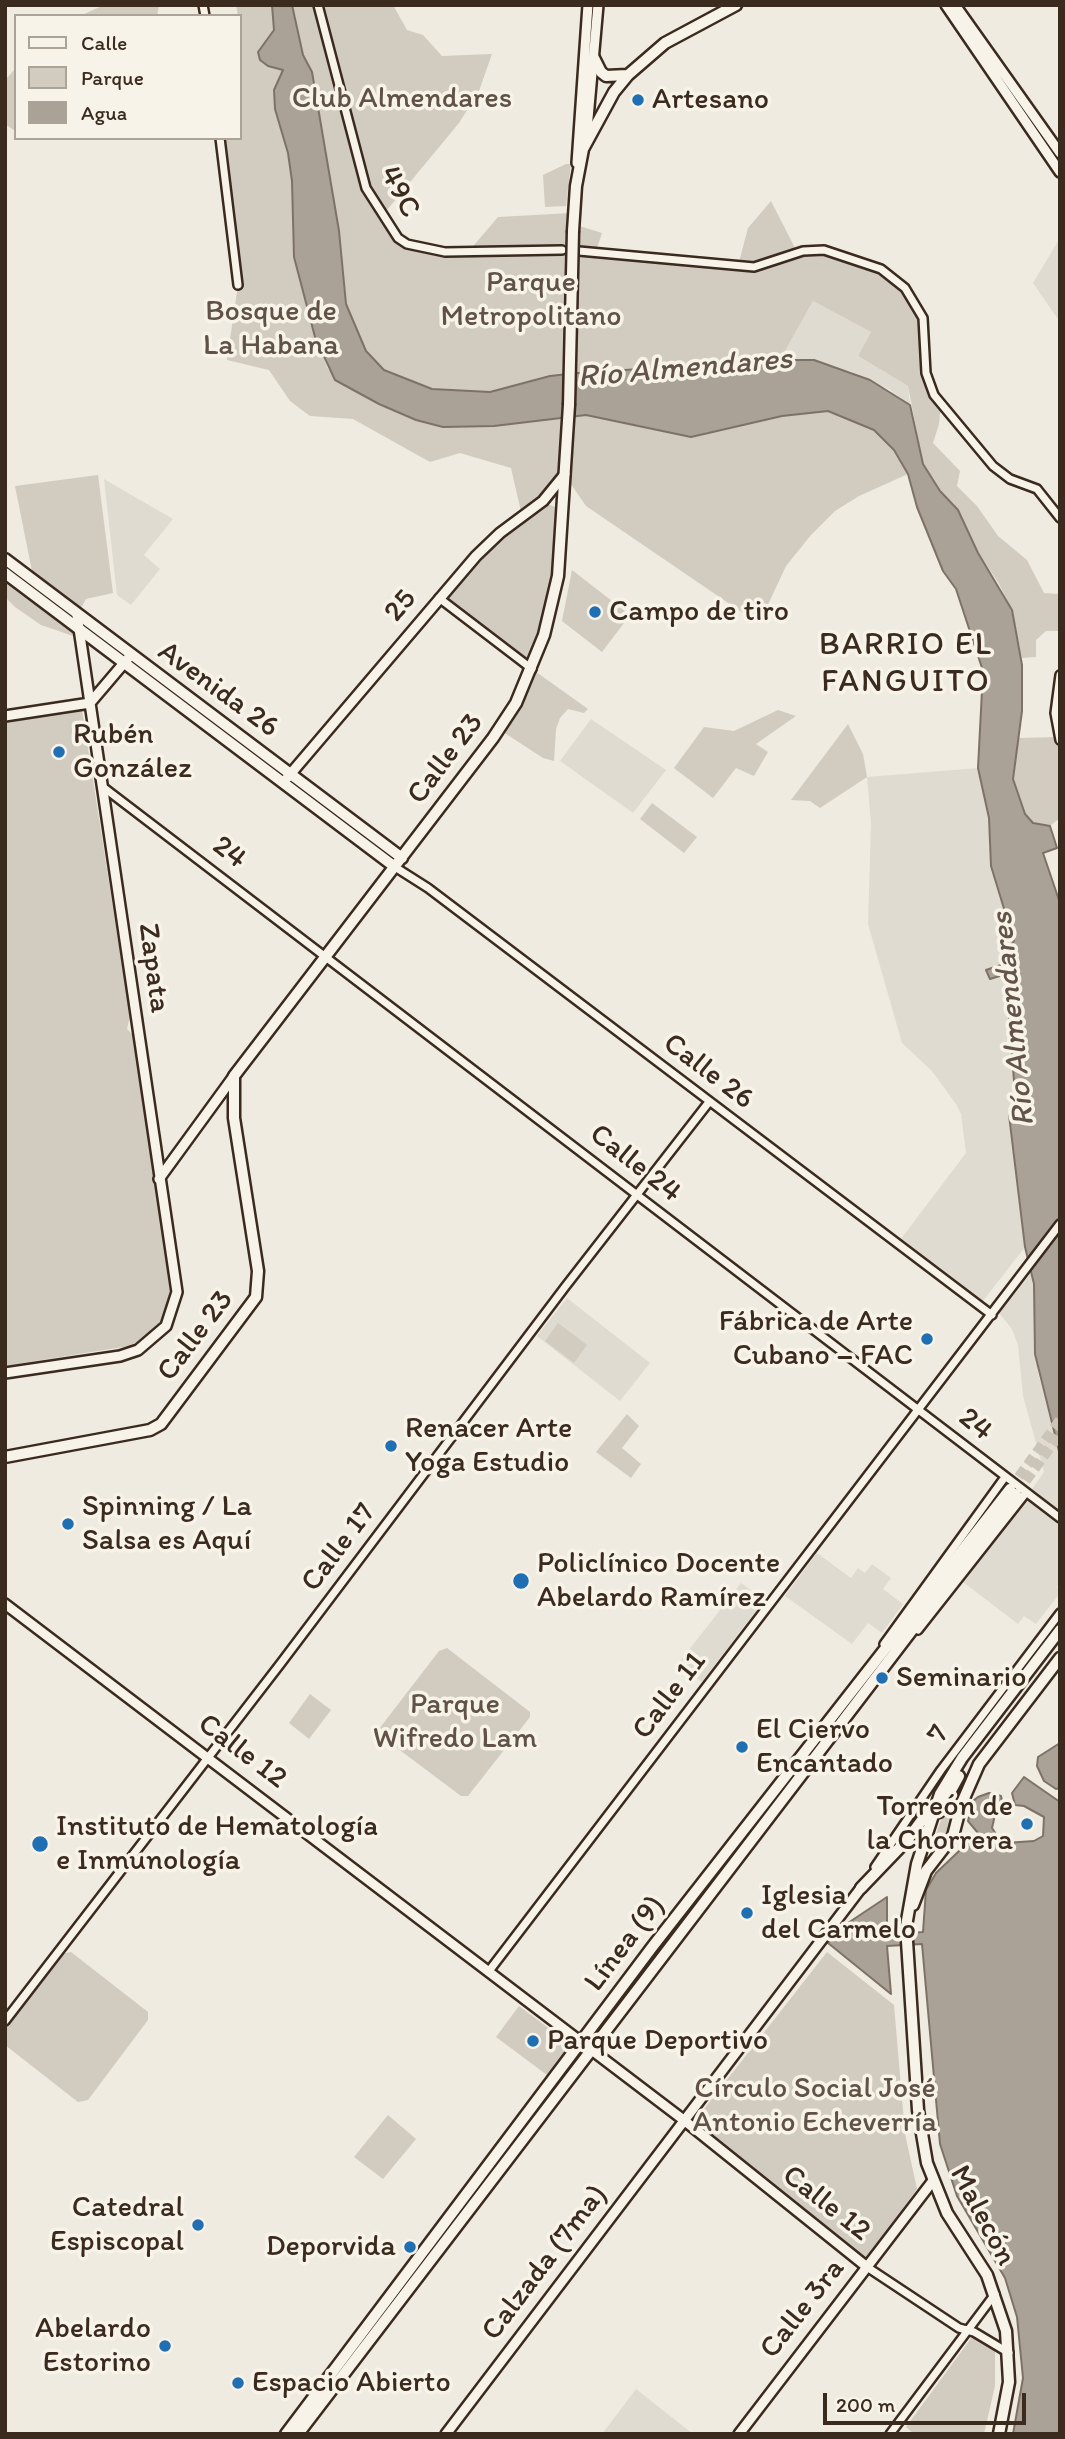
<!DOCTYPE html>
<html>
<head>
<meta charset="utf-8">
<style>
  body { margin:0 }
  #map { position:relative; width:1065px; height:2439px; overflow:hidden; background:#efebe0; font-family:Itim,sans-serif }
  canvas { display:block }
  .frame { position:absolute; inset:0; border:7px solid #3b2a1e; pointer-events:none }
  .legend { position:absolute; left:14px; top:14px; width:228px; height:126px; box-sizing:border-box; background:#f7f3e8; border:2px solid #aca397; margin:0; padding:9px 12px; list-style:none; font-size:21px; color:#3b2a1e }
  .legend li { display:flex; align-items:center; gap:14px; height:35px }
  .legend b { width:35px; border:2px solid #aca397 }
  .scale { position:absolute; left:823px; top:2393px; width:203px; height:32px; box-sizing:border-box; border:4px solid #3b2a1e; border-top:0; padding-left:9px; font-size:21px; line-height:24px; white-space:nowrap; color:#3b2a1e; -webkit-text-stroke:5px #f7f3e8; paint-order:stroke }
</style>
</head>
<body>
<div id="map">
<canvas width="1065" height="2439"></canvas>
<div class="frame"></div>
<ul class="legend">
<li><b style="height:9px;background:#f7f3e8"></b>Calle</li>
<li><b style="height:19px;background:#d1cbc0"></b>Parque</li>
<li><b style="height:19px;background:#aaa296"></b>Agua</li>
</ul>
<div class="scale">200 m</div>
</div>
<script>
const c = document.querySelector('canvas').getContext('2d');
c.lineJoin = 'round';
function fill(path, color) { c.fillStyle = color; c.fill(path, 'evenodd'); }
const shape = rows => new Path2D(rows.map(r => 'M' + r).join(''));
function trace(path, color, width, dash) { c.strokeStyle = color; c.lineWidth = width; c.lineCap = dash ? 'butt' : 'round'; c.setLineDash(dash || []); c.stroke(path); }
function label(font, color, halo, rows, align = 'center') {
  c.font = font + ' Itim,sans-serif'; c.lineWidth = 7; c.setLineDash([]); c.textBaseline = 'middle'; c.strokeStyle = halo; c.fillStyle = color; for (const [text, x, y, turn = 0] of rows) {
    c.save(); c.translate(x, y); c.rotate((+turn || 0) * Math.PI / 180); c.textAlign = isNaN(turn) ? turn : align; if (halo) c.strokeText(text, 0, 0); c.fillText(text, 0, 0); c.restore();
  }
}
const built = shape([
  [1060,238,1060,322,1033,283],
  [813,301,871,332,858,356,908,386,910,405,889,389,850,371,780,360],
  [104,479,173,519,144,555,160,569,131,605,117,595],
  [591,719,666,770,633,813,560,761],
  [978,768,989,818,991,866,1009,926,999,930,1012,935,1014,941,1002,956,1004,964,996,967,1006,973,1016,1108,1009,1115,1025,1247,979,1306,897,1244,966,1153,961,1114,956,1104,932,1071,902,1043,868,924,871,823,867,777],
  [1031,1273,1036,1305,1038,1373,1060,1455,1060,1511,1032,1489,1044,1472,1023,1396,1018,1345,1012,1329,999,1313],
  [567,1298,650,1363,620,1401,537,1336],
  [1027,1500,1060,1526,1060,1583,1057,1587,1060,1593,1036,1624,1024,1616,1018,1624,963,1582],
  [817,1553,851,1578,858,1568,865,1573,872,1564,891,1578,883,1589,903,1604,882,1633,868,1623,852,1644,785,1596],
  [741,1583,764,1600,702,1682,678,1664],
  [636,2389,693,2434,602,2434]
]);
const green = shape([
  [104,5,159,5,157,16,80,16],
  [236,5,272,5,274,30,269,41,260,47,283,69,283,74,274,91,275,109,288,153,292,181,296,264,315,337,328,369,370,399,494,426,586,415,691,437,782,416,828,411,874,430,894,450,908,474,859,496,835,511,811,535,786,566,759,624,586,506,566,477,542,502,563,510,560,561,532,669,588,709,584,713,568,709,560,718,556,729,554,761,543,758,500,730,531,669,439,598,522,516,511,468,460,453,430,462,353,419,310,416,290,401,269,370,227,360,238,285,220,138,240,138,241,33],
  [292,5,393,5,407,30,423,35,442,56,492,54,479,91,459,123,382,216,407,244,469,251,498,217,571,213,570,223,602,233,596,251,738,266,748,228,771,201,797,252,846,255,899,282,923,318,925,362,941,404,939,424,933,443,960,471,957,486,977,506,998,536,1027,560,1044,593,1060,594,1060,631,1046,631,1036,640,1036,657,1022,658,1012,610,998,582,978,553,958,510,940,491,923,464,908,386,858,356,871,332,813,301,780,360,578,373,550,376,490,392,432,389,384,369,366,351,346,304,339,231,312,72,303,55],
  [16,68,16,128,15,131,5,124,5,80],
  [566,164,571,164,566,206,545,207,543,175],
  [98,475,113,593,86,599,77,615,34,581,15,486],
  [572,570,630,615,602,652,562,621],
  [5,573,81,630,82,639,41,625,15,607,5,597],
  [82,710,130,1016,127,1029,133,1035,171,1290,169,1308,151,1335,129,1346,5,1366,5,722],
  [778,710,796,716,756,744,768,752,754,776,736,768,713,798,674,768,704,727,734,731],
  [848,724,863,754,867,777,820,808,810,801,791,800],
  [1059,737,1060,818,1050,826,1032,823,1025,814,1013,778,1018,738],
  [652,803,697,837,684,853,640,819],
  [558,1323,587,1345,574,1363,545,1341],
  [627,1414,639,1426,622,1448,641,1464,631,1478,596,1452],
  [447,1648,530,1712,530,1717,468,1796,461,1796,381,1736,379,1729,439,1651],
  [310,1694,331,1710,309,1739,289,1723],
  [974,1762,948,1838,929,1858,939,1825,955,1790],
  [71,1952,148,2012,148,2020,88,2100,78,2102,5,2045,5,2028,61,1954],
  [827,1952,894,2005,905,2134,917,2189,867,2258,700,2127,697,2118],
  [519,2006,571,2045,547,2075,496,2037],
  [388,2115,416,2139,383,2179,354,2157],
  [972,2337,995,2350,995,2386,984,2434,914,2434,906,2427]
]);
const water = shape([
  [272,5,292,5,303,55,312,72,339,231,346,304,366,351,384,370,432,389,490,392,550,376,578,373,780,360,814,360,870,380,910,405,923,464,940,491,958,510,978,553,1012,610,1022,665,1022,711,1013,779,1025,814,1033,823,1050,826,1057,848,1043,853,1060,903,1060,1455,1035,1354,1034,1284,1025,1247,1009,1115,1016,1108,1006,974,990,979,986,970,1004,964,1002,956,1014,941,1012,935,1003,938,999,929,1009,925,991,866,989,818,978,768,983,671,956,589,943,571,917,507,908,474,894,450,874,430,828,411,782,416,691,437,586,415,494,426,443,427,416,420,379,404,335,380,315,337,294,257,292,181,288,153,275,109,274,90,283,70,268,66,260,60,258,52,274,30,272,5],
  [1060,1743,1060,1788,1056,1789,1044,1781,1037,1766,1038,1757,1060,1743],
  [1024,1777,1060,1802,1060,2434,1013,2434,1023,2378,1017,2317,1005,2278,957,2196,940,2144,922,1944,887,1946,891,1994,828,1943,839,1929,887,1897,887,1934,923,1932,926,1890,936,1873,978,1833,968,1821,973,1801,978,1797,989,1793,1001,1796,1003,1806,995,1815,992,1828,1000,1840,1005,1843,1034,1841,1043,1836,1044,1817,1024,1806,1015,1805,1012,1793,1024,1777]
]);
const primaryTunnel = shape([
  [1010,1489,1060,1420],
  [1017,1493,1060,1434]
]);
const tertiary = shape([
  [203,5,205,16],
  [318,5,366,188,398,238,407,244,445,252,562,250],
  [220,138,238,285],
  [579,251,754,267,803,251,824,250,881,269,905,288,923,318,926,373,934,395,993,466,1010,479,1037,489,1060,518],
  [439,598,532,669],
  [1060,675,1055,713,1060,740],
  [103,787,1060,1518],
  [395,867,428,888,992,1315],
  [918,1630,1025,1494],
  [884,1644,1005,1477],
  [875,1867,941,1770,1060,1613],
  [489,1971,1060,1224],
  [5,2021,281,1663,565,1287,709,1102],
  [867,2267,959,2328,974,2332,1009,2353],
  [890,2434,995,2294]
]);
const secondary = shape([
  [946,5,1060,172],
  [955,5,1060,153],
  [586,141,598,5],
  [577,163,588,5],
  [90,703,130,656],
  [5,716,90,703],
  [287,778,476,556,500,533,543,501,565,474],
  [159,1179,234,1076],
  [5,1373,120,1356,138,1350,166,1326,177,1292,77,615],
  [5,1604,685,2121,867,2267],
  [446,2434,861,1888],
  [739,2434,932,2182]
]);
const primary = shape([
  [594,58,601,72,606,76,627,75],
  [573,231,576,186,583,149,614,92,628,75,665,43,736,5],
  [5,559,402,858],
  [5,573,395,867],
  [5,1457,150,1430,161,1424,256,1297,258,1271,234,1118,234,1076,493,738,516,703,544,635,558,576,569,405],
  [286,2434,653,1946,1010,1489],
  [298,2434,1016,1494]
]);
const trunk = shape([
  [939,1812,959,1776],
  [861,1888,908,1839,930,1809],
  [913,1905,926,1871,953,1836,961,1805,979,1764,1060,1658],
  [999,2434,1009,2382,1006,2331,987,2275,947,2213,927,2163,918,2110,906,1926,917,1864,940,1794,962,1758,1060,1630]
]);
const primaryBridge = shape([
  [569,405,573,231]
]);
const markers = [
  [638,100,7,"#1f6fb2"],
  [595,612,7,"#1f6fb2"],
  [59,752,7,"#1f6fb2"],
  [927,1339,7,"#1f6fb2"],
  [391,1446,7,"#1f6fb2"],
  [68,1524,7,"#1f6fb2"],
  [521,1581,9,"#1f6fb2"],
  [882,1678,7,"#1f6fb2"],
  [742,1747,7,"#1f6fb2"],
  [1027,1824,7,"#1f6fb2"],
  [40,1844,9,"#1f6fb2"],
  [747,1913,7,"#1f6fb2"],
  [533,2041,7,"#1f6fb2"],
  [198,2225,7,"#1f6fb2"],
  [410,2247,7,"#1f6fb2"],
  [165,2346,7,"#1f6fb2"],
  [238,2383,7,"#1f6fb2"]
];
const parkNames = [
  ["Club Almendares",402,99],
  ["Parque",531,283],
  ["Metropolitano",531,317],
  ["Bosque de",271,312],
  ["La Habana",271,346],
  ["Parque",455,1705],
  ["Wifredo Lam",455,1739],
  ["Círculo Social José",815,2089],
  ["Antonio Echeverría",815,2123]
];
const poiNames = [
  ["Artesano",652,100],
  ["Campo de tiro",609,612],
  ["Rubén",73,735],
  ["González",73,769],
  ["Fábrica de Arte",913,1322,"right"],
  ["Cubano – FAC",913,1356,"right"],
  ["Renacer Arte",405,1429],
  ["Yoga Estudio",405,1463],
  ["Spinning / La",82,1507],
  ["Salsa es Aquí",82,1541],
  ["Policlínico Docente",537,1564],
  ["Abelardo Ramírez",537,1598],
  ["Seminario",896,1678],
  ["El Ciervo",756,1730],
  ["Encantado",756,1764],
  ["Torreón de",1013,1807,"right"],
  ["la Chorrera",1013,1841,"right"],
  ["Instituto de Hematología",56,1827],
  ["e Inmunología",56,1861],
  ["Iglesia",761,1896],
  ["del Carmelo",761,1930],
  ["Parque Deportivo",547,2041],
  ["Catedral",184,2208,"right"],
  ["Espiscopal",184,2242,"right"],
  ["Deporvida",396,2247,"right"],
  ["Abelardo",151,2329,"right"],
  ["Estorino",151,2363,"right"],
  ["Espacio Abierto",252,2383]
];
const streetNames = [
  ["49C",399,192,62],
  ["25",401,606,-50],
  ["Avenida 26",218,690,36],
  ["Calle 23",446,759,-53],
  ["24",229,853,37],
  ["Zapata",153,968,82],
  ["Calle 26",708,1072,37],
  ["Calle 24",635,1164,38],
  ["Calle 23",196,1336,-53],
  ["24",975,1425,39],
  ["Calle 17",339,1548,-53],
  ["Calle 11",670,1696,-53],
  ["7",939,1735,-53],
  ["Calle 12",242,1752,37],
  ["Línea (9)",625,1944,-53],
  ["Calle 12",826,2204,38],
  ["Malecón",982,2216,62],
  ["Calzada (7ma)",545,2263,-53],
  ["Calle 3ra",803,2309,-52]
];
const waterNames = [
  ["Río Almendares",685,369,-5],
  ["Río Almendares",1014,1019,-96]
];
const neighbourhoodNames = [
  ["BARRIO EL",906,646],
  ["FANGUITO",906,683]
];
fill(built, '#e0dbd0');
fill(green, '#d1cbc0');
fill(water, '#aaa296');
trace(water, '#7e7266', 2);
trace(primaryTunnel, '#cbc4b9', 10, [10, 5]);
trace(tertiary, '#3b2a1e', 12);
trace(secondary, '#3b2a1e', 14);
trace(primary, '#3b2a1e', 15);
trace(trunk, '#3b2a1e', 15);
trace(tertiary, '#f7f3e8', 7);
trace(secondary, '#f7f3e8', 9);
trace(primary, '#f7f3e8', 10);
trace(trunk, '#f7f3e8', 10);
trace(primaryBridge, '#3b2a1e', 15, []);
trace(primaryBridge, '#f7f3e8', 10);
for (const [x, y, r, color] of markers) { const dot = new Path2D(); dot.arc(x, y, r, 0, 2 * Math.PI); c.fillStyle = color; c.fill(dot); trace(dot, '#f7f3e8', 2.5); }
label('30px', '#605246', '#f7f3e8', parkNames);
label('30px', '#3b2a1e', '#f7f3e8', poiNames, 'left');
label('30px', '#3b2a1e', '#f7f3e8', streetNames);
label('italic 32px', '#625448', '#f7f3e8', waterNames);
c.letterSpacing = '2px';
label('32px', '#3b2a1e', '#f7f3e8', neighbourhoodNames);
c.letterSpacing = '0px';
</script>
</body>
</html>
